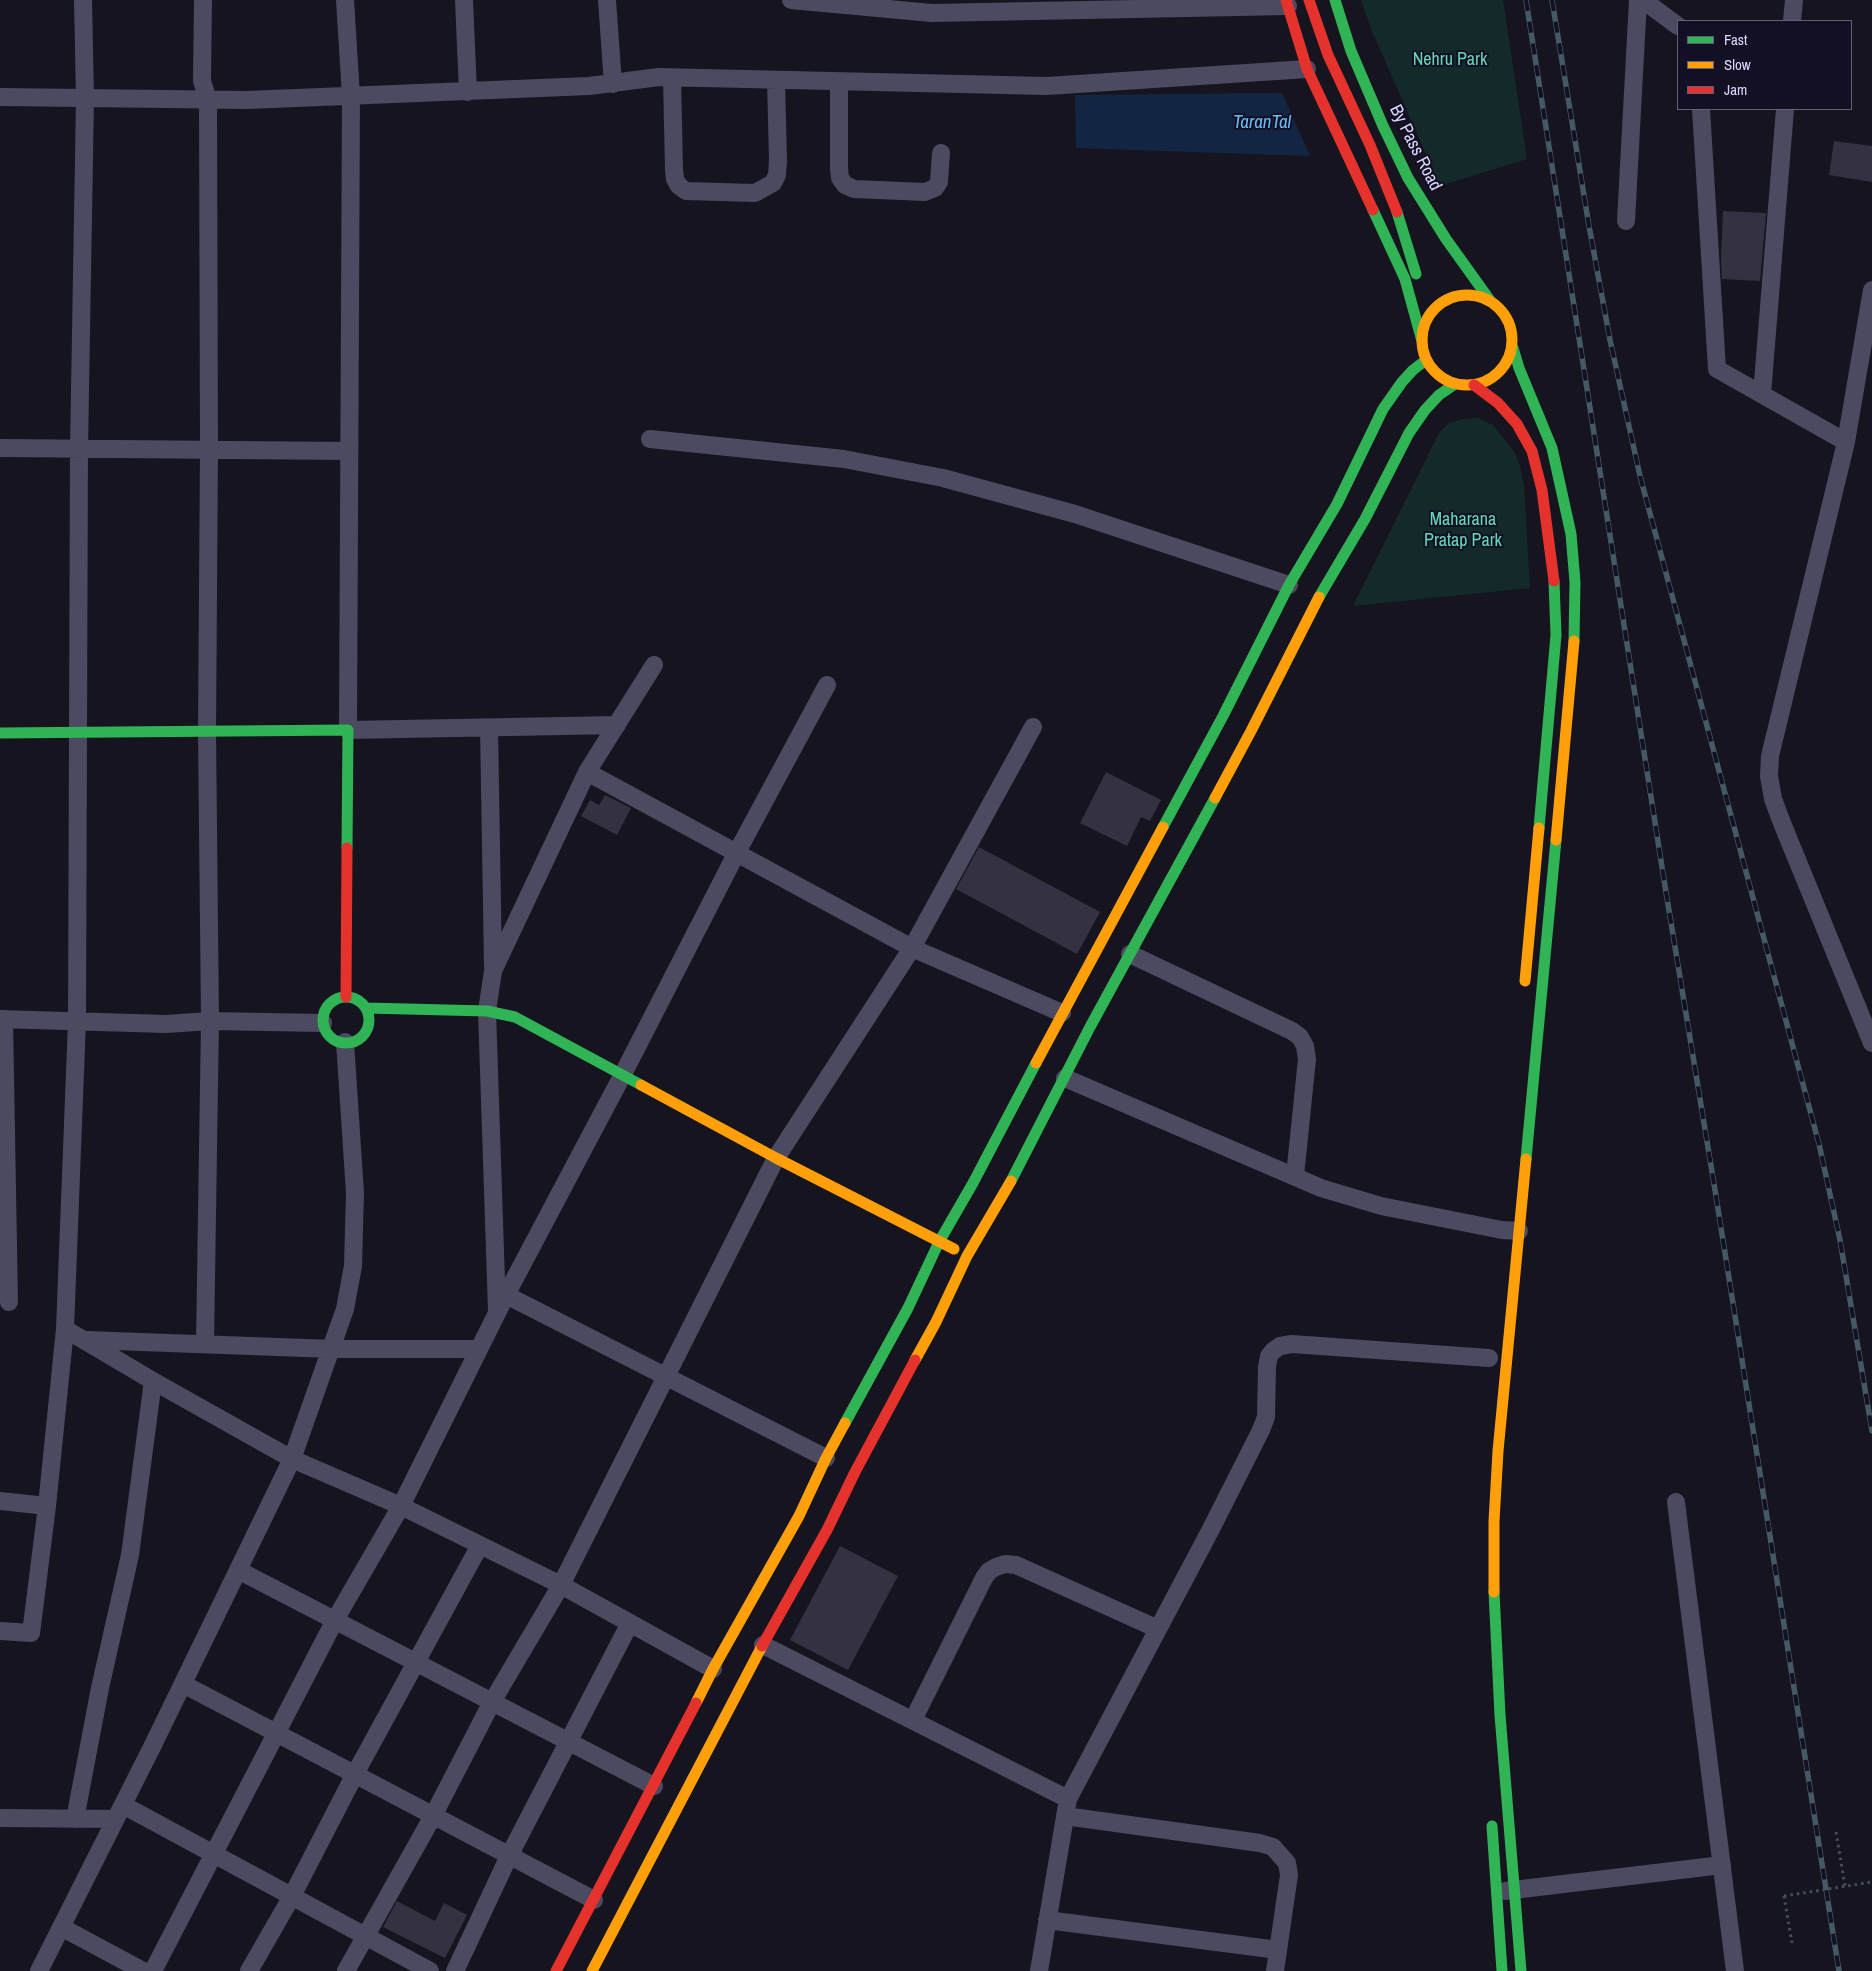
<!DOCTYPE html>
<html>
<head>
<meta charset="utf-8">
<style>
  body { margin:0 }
  #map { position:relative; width:1872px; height:1971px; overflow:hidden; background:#16141f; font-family:"Archivo Narrow",sans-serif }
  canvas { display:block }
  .legend { position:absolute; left:1677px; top:20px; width:175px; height:90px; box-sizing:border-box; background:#131024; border:1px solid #625f7a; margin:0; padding:6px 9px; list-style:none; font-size:15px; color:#d9d6fc }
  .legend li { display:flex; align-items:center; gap:10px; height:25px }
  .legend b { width:25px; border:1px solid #625f7a }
</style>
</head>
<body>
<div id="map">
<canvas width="1872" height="1971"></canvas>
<ul class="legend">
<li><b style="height:6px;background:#30b455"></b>Fast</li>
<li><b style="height:6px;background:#ff9f0a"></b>Slow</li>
<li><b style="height:6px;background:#e5322d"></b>Jam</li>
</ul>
</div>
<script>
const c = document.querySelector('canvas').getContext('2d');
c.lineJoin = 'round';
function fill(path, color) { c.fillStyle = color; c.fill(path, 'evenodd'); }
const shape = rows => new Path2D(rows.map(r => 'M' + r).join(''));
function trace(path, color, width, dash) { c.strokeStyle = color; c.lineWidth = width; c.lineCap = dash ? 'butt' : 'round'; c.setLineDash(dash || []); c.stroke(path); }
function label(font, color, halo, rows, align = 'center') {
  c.font = font + ' "Archivo Narrow",sans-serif'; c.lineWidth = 4; c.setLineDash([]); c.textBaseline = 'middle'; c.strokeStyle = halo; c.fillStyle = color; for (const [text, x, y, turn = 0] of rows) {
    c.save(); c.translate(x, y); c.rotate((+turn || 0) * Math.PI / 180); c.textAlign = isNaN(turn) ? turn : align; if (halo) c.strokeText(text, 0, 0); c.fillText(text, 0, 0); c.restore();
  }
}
const green = shape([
  [1361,0,1503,0,1527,159,1440,186,1371,29],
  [1478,418,1493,425,1514,451,1520,466,1524,485,1530,588,1353,606,1439,433,1449,423,1463,419]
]);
const water = shape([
  [1282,93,1310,156,1076,148,1075,95]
]);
const building = shape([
  [1834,141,1872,146,1872,182,1829,175],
  [1723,211,1766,213,1760,281,1722,279,1721,258],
  [1106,772,1161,800,1150,821,1141,817,1127,846,1080,823],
  [605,795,631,808,617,835,581,816,590,800,599,805],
  [979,847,1100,912,1077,954,956,889],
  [840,1546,898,1576,848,1670,790,1640],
  [397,1901,435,1921,444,1903,467,1915,445,1958,383,1927]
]);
const path = shape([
  [1836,1832,1845,1886],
  [1784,1896,1792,1943]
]);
const street = shape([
  [203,0,202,81,208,100,209,450,207,731,210,1021,205,1344],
  [345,0,351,96,348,730,617,725],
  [464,0,468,92],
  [607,0,613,84],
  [791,0,932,13,1288,6],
  [1643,0,1678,26],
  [1792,21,1794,0],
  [672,78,674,169,675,179,679,186,686,191,755,193,773,183,777,175,778,160,776,80],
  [839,82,839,168,840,178,845,185,854,189,925,192,935,188,939,182,941,153],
  [0,97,247,100,589,86,659,77,1047,86,1307,69],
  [1701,109,1717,369,1846,442,1770,756,1769,776,1773,799,1782,823,1872,1043],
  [1626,221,1638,0],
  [1762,394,1785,109],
  [650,439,844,459,943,478,1075,514,1289,585],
  [1846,442,1872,290],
  [0,448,349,451],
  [489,728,493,966],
  [587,772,912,948,1062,1013],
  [1130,954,1292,1031,1300,1037,1305,1046,1307,1059,1295,1176],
  [0,1019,166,1024,210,1021,323,1023],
  [4,1019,9,1302],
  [1065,1078,1321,1188,1381,1206,1502,1230,1519,1231],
  [506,1295,826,1458],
  [497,1311,487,1011,493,971,587,772,654,665],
  [65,1329,153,1381,292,1459,401,1506,480,1545,561,1585,713,1669],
  [87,1340,332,1349,479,1349],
  [0,1501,47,1506],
  [1676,1502,1735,1971],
  [238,1570,654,1786],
  [0,1631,31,1633,47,1506,65,1329,77,1021,79,449,85,99,83,0],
  [763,1645,1068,1799],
  [183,1684,594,1900],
  [913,1720,984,1578,989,1571,996,1567,1005,1564,1016,1565,1158,1629],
  [123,1805,430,1971],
  [1065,1816,1260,1843,1273,1847,1287,1863,1289,1875,1275,1971],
  [0,1818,116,1819],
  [75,1819,100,1688,130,1555,153,1381],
  [1505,1891,1722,1865],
  [1047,1920,1278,1950],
  [61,1927,143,1971],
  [39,1971,153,1745,292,1459,345,1309,353,1266,355,1193,345,1042],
  [153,1971,335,1620,401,1506,506,1295,622,1076,736,854,827,685],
  [249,1971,292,1896,355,1774,480,1545],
  [346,1971,433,1816,492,1702,561,1585,776,1158,912,948,1033,727],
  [455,1971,509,1856,630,1623],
  [1039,1971,1068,1799,1211,1529,1261,1430,1266,1417,1267,1367,1269,1356,1273,1351,1280,1346,1292,1344,1489,1358]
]);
const fast = shape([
  [1335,0,1351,51,1383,126,1408,178,1446,239,1489,299],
  [1373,210,1405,279,1422,341],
  [1397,212,1416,274],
  [1513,348,1519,368,1552,448,1571,534,1575,582,1574,641],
  [1319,597,1365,519,1409,433,1425,410,1439,395,1455,384],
  [0,733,348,730,347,848],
  [1163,827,1223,716,1289,585,1337,504,1383,409,1402,382,1413,370,1426,360],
  [1539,828,1556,635,1554,581],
  '323 1020a23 23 0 1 1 46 0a23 23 0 1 1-46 0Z',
  [366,1008,487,1011,515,1017,641,1085],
  [1526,1159,1556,840],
  [1011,1181,1090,1027,1215,798],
  [845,1423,908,1308,939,1242,973,1183,1036,1063],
  [1494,1592,1500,1715,1521,1971],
  [1492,1826,1502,1971]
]);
const slow = shape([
  '1422 340a45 45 0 1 1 90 0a45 45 0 1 1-90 0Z',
  [1215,798,1251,731,1319,597],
  [1556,840,1574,641],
  [1525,981,1539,828],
  [1036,1063,1163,827],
  [641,1085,776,1158,954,1249],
  [915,1360,936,1322,967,1256,1011,1181],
  [1494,1592,1494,1521,1498,1451,1526,1159],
  [696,1703,713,1669,799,1516,826,1458,845,1423],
  [592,1971,762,1646]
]);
const jam = shape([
  [1286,0,1307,69,1373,210],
  [1309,0,1328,55,1370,145,1397,212],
  [1474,385,1498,403,1517,424,1532,451,1542,490,1554,581],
  [346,997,347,848],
  [762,1646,827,1530,855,1472,915,1360],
  [556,1971,696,1703]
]);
const rail = shape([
  [1526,0,1665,886,1715,1190,1839,1971],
  [1552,0,1589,226,1610,340,1640,476,1819,1144,1840,1240,1872,1431]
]);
const pathBridge = shape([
  [1784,1896,1872,1882]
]);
const parkNames = [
  ["Nehru Park",1450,60],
  ["Maharana",1463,520],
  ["Pratap Park",1463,541]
];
const streetNames = [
  ["By Pass Road",1415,148,63]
];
const waterNames = [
  ["TaranTal",1262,123]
];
fill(green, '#142a2a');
fill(water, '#122643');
fill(building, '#343242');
trace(path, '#45505b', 3, [2.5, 4]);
trace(street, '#4b4a60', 18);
trace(fast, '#30b455', 11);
trace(slow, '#ff9f0a', 11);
trace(jam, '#e5322d', 11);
trace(rail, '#445966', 5.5);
trace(rail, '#131024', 4, [11]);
trace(pathBridge, '#45505b', 3, [2.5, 4]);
label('18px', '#67d8b7', '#131024', parkNames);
label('18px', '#d9d6fc', '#131024', streetNames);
label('italic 19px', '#6bbbf5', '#131024', waterNames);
</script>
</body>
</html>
